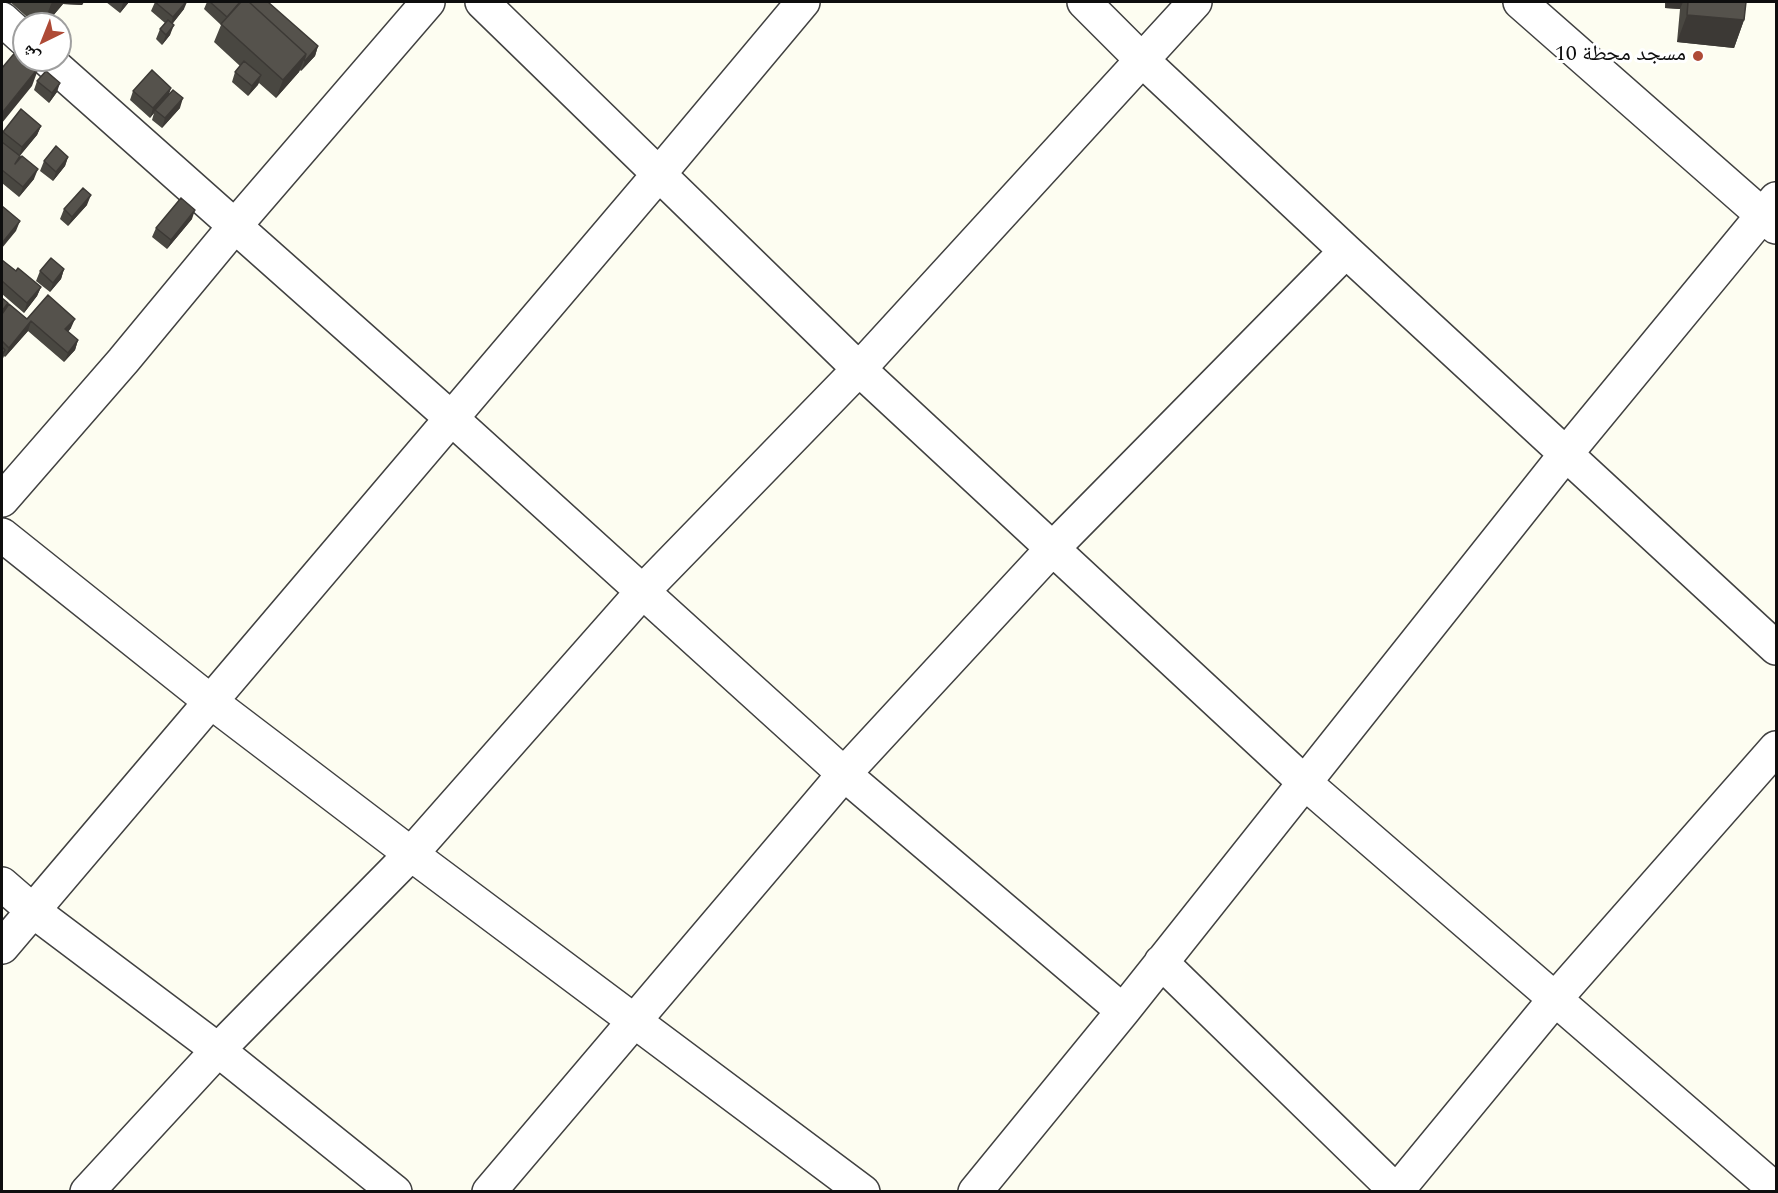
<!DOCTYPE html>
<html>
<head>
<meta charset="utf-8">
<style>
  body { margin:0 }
  #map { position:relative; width:1778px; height:1193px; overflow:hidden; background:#fdfdf1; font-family:Spectral,"Noto Naskh Arabic",serif }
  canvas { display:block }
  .frame { position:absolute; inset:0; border:3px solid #0e0e0e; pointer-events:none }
  .north { position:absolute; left:12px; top:12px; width:60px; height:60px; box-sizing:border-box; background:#fff; border:2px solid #9f9f9f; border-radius:50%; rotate:223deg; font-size:16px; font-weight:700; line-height:24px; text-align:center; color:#0e0e0e }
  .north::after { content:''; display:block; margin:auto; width:21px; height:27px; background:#ae4a36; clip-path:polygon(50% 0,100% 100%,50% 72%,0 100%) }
</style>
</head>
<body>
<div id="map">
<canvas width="1778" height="1193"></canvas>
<div class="frame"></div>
<div class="north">ش</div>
</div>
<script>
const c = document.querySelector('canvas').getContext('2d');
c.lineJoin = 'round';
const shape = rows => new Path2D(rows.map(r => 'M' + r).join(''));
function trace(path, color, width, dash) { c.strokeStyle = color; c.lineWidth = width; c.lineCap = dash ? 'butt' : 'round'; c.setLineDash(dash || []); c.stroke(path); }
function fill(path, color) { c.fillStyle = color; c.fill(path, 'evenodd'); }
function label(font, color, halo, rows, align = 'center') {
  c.font = font + ' Spectral,"Noto Naskh Arabic",serif'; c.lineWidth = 6; c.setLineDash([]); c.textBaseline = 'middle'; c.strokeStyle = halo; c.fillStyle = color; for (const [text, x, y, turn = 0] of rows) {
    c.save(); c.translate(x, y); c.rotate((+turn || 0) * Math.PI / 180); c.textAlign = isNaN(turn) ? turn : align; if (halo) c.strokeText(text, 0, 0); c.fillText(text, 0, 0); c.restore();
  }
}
const street = shape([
  [482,2,859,369,1304,782,1776,1190],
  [1084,2,1141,59,1346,251,1776,648],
  [1520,2,1776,227],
  [2,19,24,39],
  [48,60,451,418,844,774,1123,1011],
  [2,500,123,361,234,227,428,2],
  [2,535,210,701,411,854,863,1192],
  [2,884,32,910,218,1050,395,1192],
  [2,947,659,174,803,2],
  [1161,962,1397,1192],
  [87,1192,218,1050,411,854,643,591,859,369,1195,2],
  [489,1192,844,774,1052,549,1346,251],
  [975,1192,1123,1011,1565,455,1776,199],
  [1396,1192,1555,999,1776,748]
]);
const wall = shape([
  [10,2,84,2,82,5,63,4,46,24,35,24],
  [106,2,129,2,120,13],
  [155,2,184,9,172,24,170,35,162,45,156,39,160,29,165,23,151,11],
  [207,2,239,2,318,46,315,56,301,71,300,70,299,72,276,98,259,83,248,96,232,82,235,72,240,66,214,42,221,25,204,9],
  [1665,2,1746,2,1744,20,1734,48,1677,42,1680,9,1665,8],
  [37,81,57,92,49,103,34,90],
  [133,91,169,94,180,108,162,128,152,120,154,113,150,118,130,100],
  [41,126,37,135,19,156,18,160,34,179,19,197,2,183,2,134,3,132],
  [68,157,65,166,53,181,40,171,44,161],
  [87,205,68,226,60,219,64,209],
  [192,219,167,249,152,237,156,228],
  [2,260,16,271,41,287,37,296,24,313,2,294],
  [64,269,61,279,50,292,36,281,40,271],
  [2,298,8,303,7,307,27,319,71,328,68,332,78,340,75,350,64,362,28,331,5,357,4,356,2,361]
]);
const shadedWall = shape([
  [52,2,84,2,82,5,63,4,46,24,43,24],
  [124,2,129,2,120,13,123,3],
  [186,2,187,2,184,9,170,27,173,17],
  [1667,2,1683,2,1680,9,1665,8],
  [1687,15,1744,20,1734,48,1677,42],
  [174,25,170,35,162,45,166,35],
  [318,46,315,56,301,71,305,61],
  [306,54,299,72,276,98,283,80],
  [39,67,32,86,2,123,2,113],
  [261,75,258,85,248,96,252,86],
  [60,83,57,92,49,103,52,93],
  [171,88,168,98,155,110,154,113,150,118,153,108],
  [183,98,180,108,162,128,165,118],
  [41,126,37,135,19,157,22,147],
  [68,157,65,166,53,181,56,172],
  [38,169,34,179,19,197,23,187],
  [91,195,87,205,68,226,72,217],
  [195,210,192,219,167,249,171,240],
  [20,221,16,231,2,248,2,243],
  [64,269,61,279,50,292,53,283],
  [41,287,37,296,24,313,27,303],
  [75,319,71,328,62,339,65,329],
  [31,321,28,331,5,357,9,348],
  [78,340,75,350,64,362,68,353]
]);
const building = shape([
  [155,2,186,2,173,17,155,2],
  [210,2,240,2,227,17,210,2],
  [241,2,249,2,306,54,283,80,221,24,241,2],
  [249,2,268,2,318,46,305,61,304,60,306,54,249,2],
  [1688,2,1746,2,1744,20,1687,15,1688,2],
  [168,20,174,25,166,35,160,29,168,20],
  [18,49,24,55,24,60,30,60,39,67,2,113,2,68,18,49],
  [244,61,261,75,252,86,235,72,244,61],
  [152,70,171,88,153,108,133,91,152,70],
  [46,71,60,83,52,93,37,81,46,71],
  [173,90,183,98,165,118,155,110,173,90],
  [21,109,41,126,22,147,3,132,21,109],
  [2,142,20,156,15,164,22,156,38,169,23,187,2,170,2,142],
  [56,146,68,157,56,172,44,161,56,146],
  [83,188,91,195,72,217,64,209,83,188],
  [181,198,195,210,171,240,156,228,181,198],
  [2,206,20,221,2,243,2,206],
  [51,258,64,269,53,283,40,271,51,258],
  [2,260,16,271,18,268,41,287,27,303,2,281,2,260],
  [48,295,75,319,65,329,78,340,68,353,31,321,9,348,2,341,2,314,9,304,27,319,48,295],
  [2,298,8,303,2,311,2,298],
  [2,347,5,350,2,355,2,347]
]);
const markers = [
  [1698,56,6,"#ae4a36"]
];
const poiNames = [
  ["مسجد محطة 10",1686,56]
];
trace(street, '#414141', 36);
trace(street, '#fff', 33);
fill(wall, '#494741');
fill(shadedWall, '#3c3935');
fill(building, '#55524c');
trace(building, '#3c3935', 1.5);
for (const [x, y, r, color] of markers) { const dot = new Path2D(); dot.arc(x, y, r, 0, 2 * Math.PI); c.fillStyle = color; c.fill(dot); trace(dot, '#fff', 2); }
label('22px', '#0e0e0e', '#fff', poiNames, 'right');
</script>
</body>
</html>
